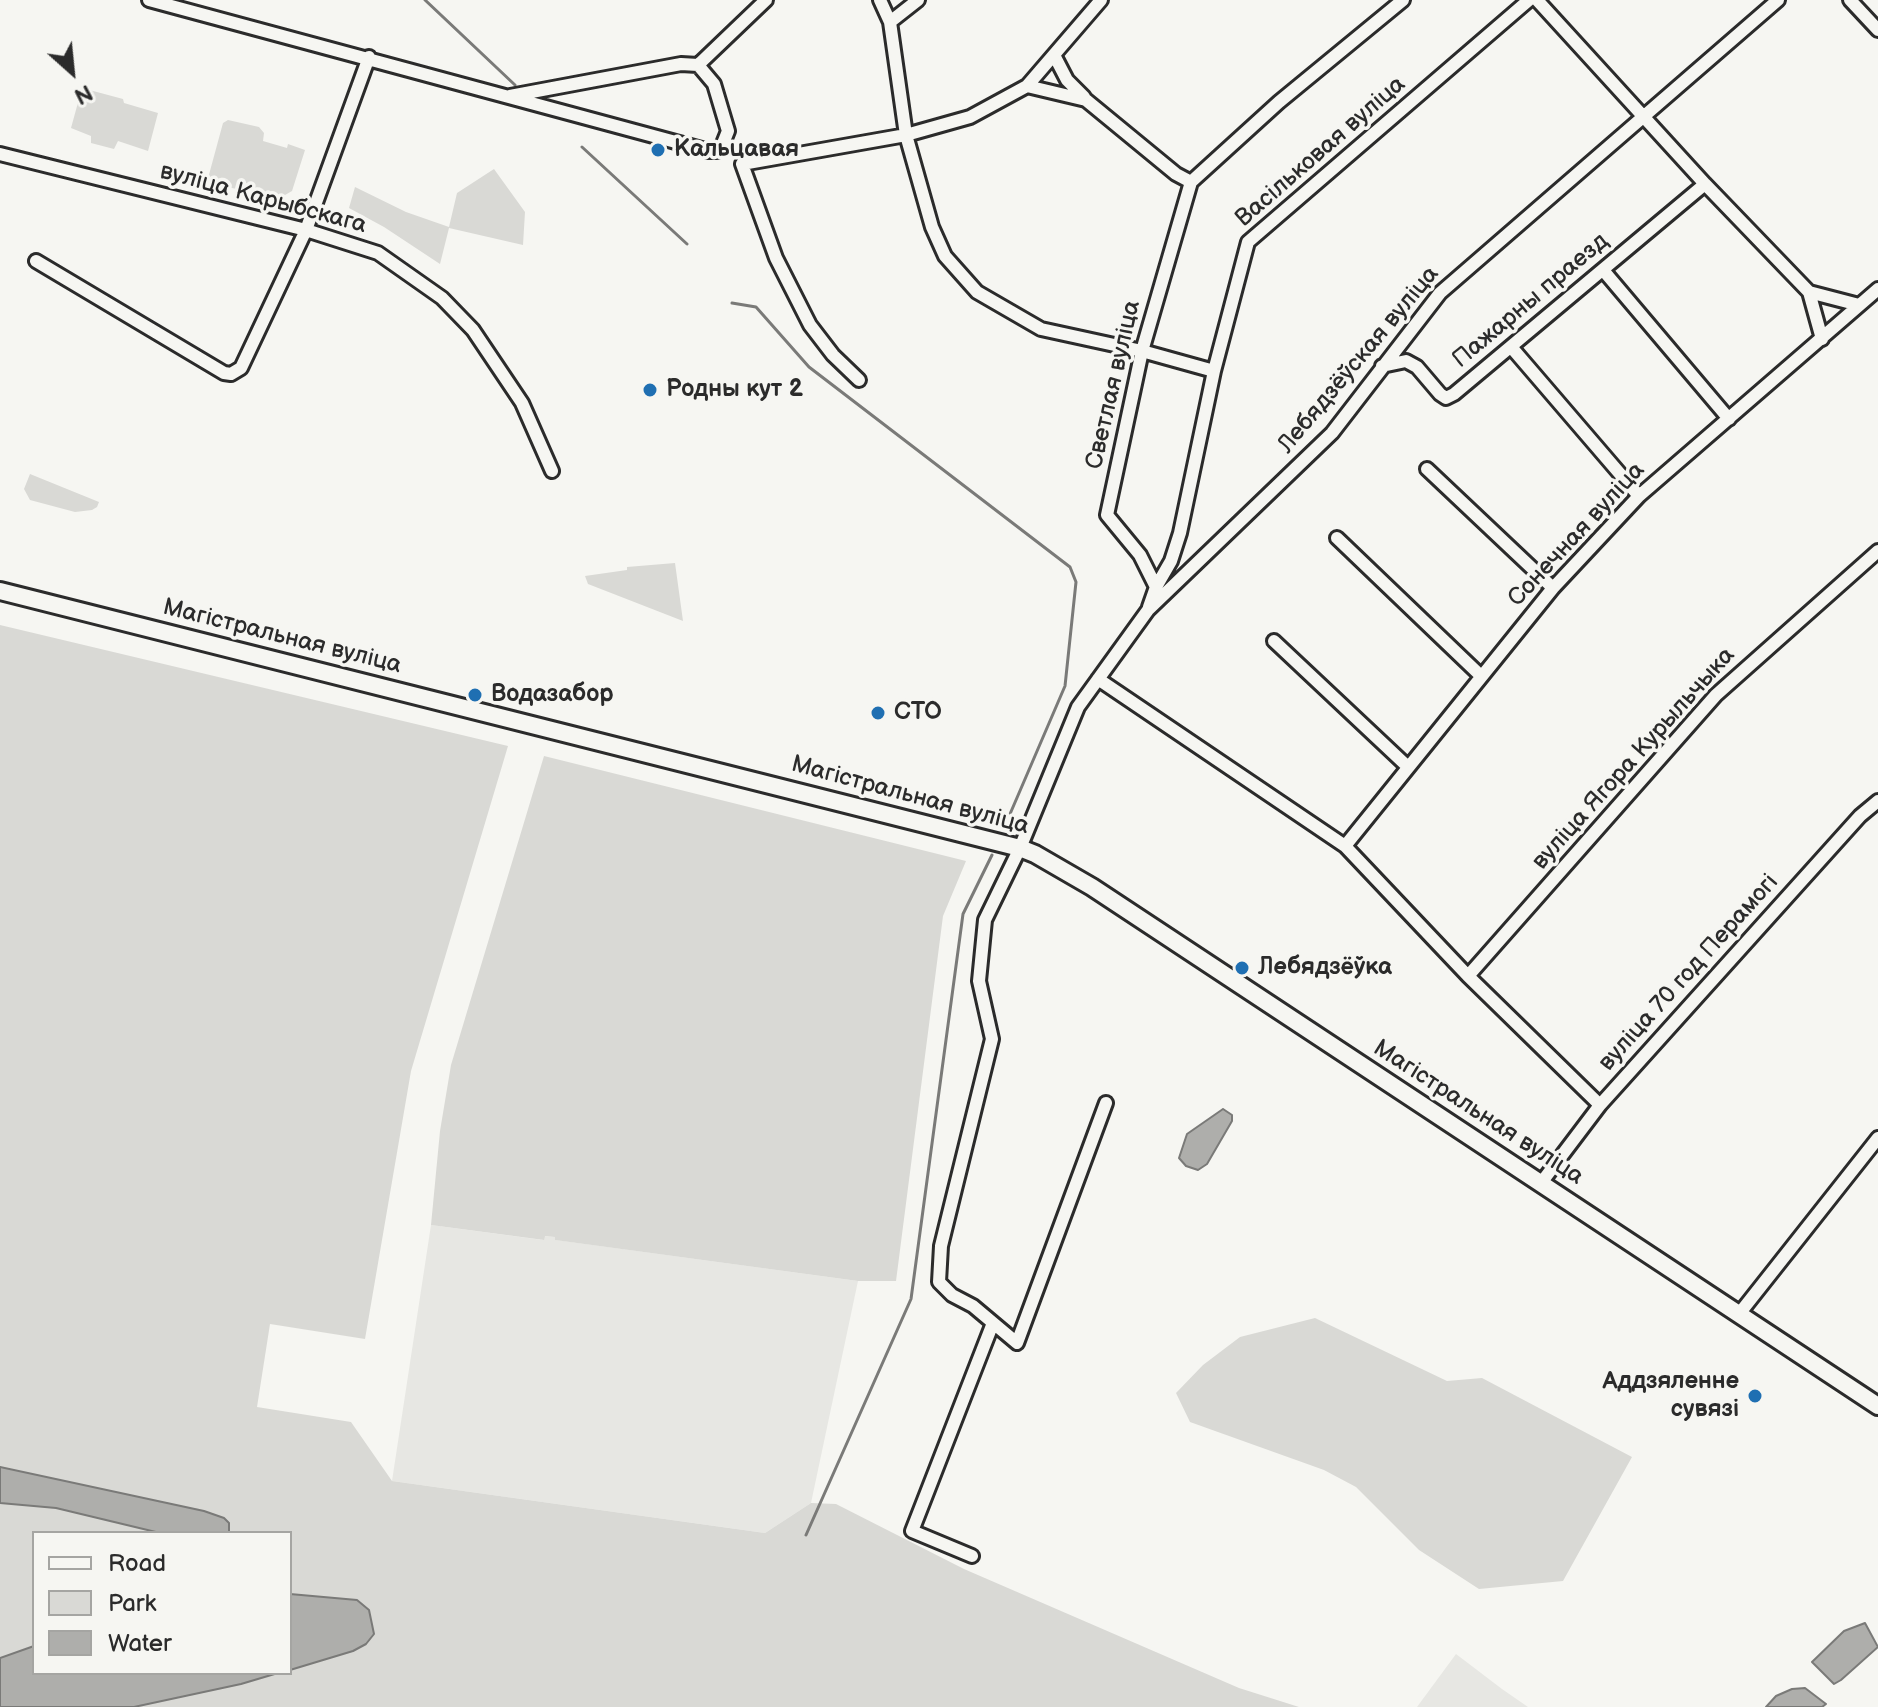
<!DOCTYPE html>
<html>
<head>
<meta charset="utf-8">
<style>
  body { margin:0 }
  #map { position:relative; width:1878px; height:1707px; overflow:hidden; background:#f6f6f2; font-family:"Balsamiq Sans",sans-serif }
  canvas { display:block }
  .legend { position:absolute; left:32px; top:1531px; width:260px; height:144px; box-sizing:border-box; background:#f6f6f2; border:2px solid #a5a5a2; margin:0; padding:10px 14px; list-style:none; font-size:24px; color:#2b2b2b }
  .legend li { display:flex; align-items:center; gap:16px; height:40px }
  .legend b { width:40px; border:2px solid #a5a5a2 }
  .north { position:absolute; left:32px; top:32px; width:80px; height:80px; -webkit-text-stroke:6px #f6f6f2; paint-order:stroke; rotate:153deg; font-size:22px; font-weight:700; line-height:32px; text-align:center; color:#2b2b2b }
  .north::after { content:''; display:block; margin:auto; width:28px; height:36px; background:#2b2b2b; clip-path:polygon(50% 0,100% 100%,50% 72%,0 100%) }
</style>
</head>
<body>
<div id="map">
<canvas width="1878" height="1707"></canvas>
<ul class="legend">
<li><b style="height:10px;background:#f6f6f2"></b>Road</li>
<li><b style="height:22px;background:#d9d9d5"></b>Park</li>
<li><b style="height:22px;background:#aeaeab"></b>Water</li>
</ul>
<div class="north">N</div>
</div>
<script>
const c = document.querySelector('canvas').getContext('2d');
c.lineJoin = 'round';
function fill(path, color) { c.fillStyle = color; c.fill(path, 'evenodd'); }
const shape = rows => new Path2D(rows.map(r => 'M' + r).join(''));
function trace(path, color, width, dash) { c.strokeStyle = color; c.lineWidth = width; c.lineCap = dash ? 'butt' : 'round'; c.setLineDash(dash || []); c.stroke(path); }
function label(font, color, halo, rows, align = 'center') {
  c.font = font + ' "Balsamiq Sans",sans-serif'; c.lineWidth = 7; c.setLineDash([]); c.textBaseline = 'middle'; c.strokeStyle = halo; c.fillStyle = color; for (const [text, x, y, turn = 0] of rows) {
    c.save(); c.translate(x, y); c.rotate((+turn || 0) * Math.PI / 180); c.textAlign = isNaN(turn) ? turn : align; if (halo) c.strokeText(text, 0, 0); c.fillText(text, 0, 0); c.restore();
  }
}
const built = shape([
  [431,1225,543,1240,544,1236,556,1237,556,1240,858,1281,811,1503,765,1533,392,1481],
  [1456,1654,1502,1689,1528,1707,1417,1707]
]);
const green = shape([
  [82,88,123,99,124,103,158,113,148,151,118,141,114,149,91,143,91,136,71,128],
  [228,120,259,127,264,133,263,141,287,148,288,144,305,150,292,191,278,199,207,182,223,123],
  [494,169,525,212,523,245,449,228,440,264,384,227,349,208,355,187,406,212,449,227,457,193],
  [30,474,99,502,97,507,92,510,75,512,30,500,24,489],
  [675,563,683,621,588,584,585,576,627,570,627,567],
  [0,625,508,746,411,1071,365,1339,270,1324,257,1407,351,1422,392,1481,765,1533,811,1503,836,1504,964,1569,1239,1688,1299,1707,0,1707,0,1503,56,1508,160,1533,34,1533,34,1673,290,1673,290,1533,229,1533,230,1529,224,1518,204,1511,0,1467],
  [544,756,966,861,943,916,896,1281,858,1281,555,1240,555,1237,545,1236,544,1240,431,1225,440,1131,451,1065],
  [1315,1318,1447,1381,1482,1378,1632,1457,1563,1581,1479,1589,1419,1550,1356,1487,1324,1470,1190,1422,1176,1393,1203,1365,1240,1337]
]);
const water = shape([
  [1223,1109,1232,1115,1232,1121,1207,1164,1198,1170,1186,1166,1179,1158,1187,1134,1223,1109],
  [0,1467,204,1511,224,1518,229,1523,229,1533,160,1533,56,1508,0,1503,0,1467],
  [290,1594,357,1600,369,1610,374,1634,366,1644,353,1651,290,1670,290,1594],
  [1865,1623,1878,1647,1841,1680,1834,1684,1812,1662,1844,1631,1865,1623],
  [34,1646,34,1673,278,1673,241,1684,134,1707,0,1707,0,1658,34,1646],
  [1805,1688,1826,1704,1822,1707,1766,1707,1776,1696,1792,1689,1805,1688]
]);
const stream = shape([
  [425,0,515,85],
  [582,147,687,244],
  [732,303,756,307,809,367,1070,567,1076,582,1065,686,1007,821],
  [806,1535,911,1299,963,914,992,855]
]);
const minor = shape([
  [149,0,709,151,717,151,722,146,728,131,714,84,698,65,681,64,510,96],
  [880,0,890,22,906,135,932,227,945,256,977,292,1041,329,1142,351,1214,371],
  [1537,0,1705,184,1809,292,1822,339],
  [1850,0,1878,30],
  [890,22,918,0],
  [1054,55,1067,80,1084,97],
  [698,65,766,0],
  [1027,86,1086,100,1176,174,1191,182],
  [0,154,306,230,378,253,442,298,473,330,522,403,552,471],
  [742,164,906,135,970,117,1027,86,1101,0],
  [742,164,776,258,810,325,833,355,859,380],
  [36,261,224,373,231,374,241,368,306,230,369,57],
  [1603,270,1729,419],
  [1809,292,1859,305],
  [1512,348,1639,496],
  [1382,366,1406,361,1417,367,1440,394,1446,398,1454,394,1705,184],
  [1427,469,1553,588],
  [1337,538,1480,675],
  [1156,587,1140,555,1107,515,1142,351,1191,182,1279,102,1403,0],
  [1149,607,1156,587,1171,561,1180,533,1214,371,1248,242,1529,0],
  [1274,641,1408,767],
  [1098,679,1345,846,1468,976,1600,1105],
  [1345,846,1553,588,1639,496,1878,289],
  [1468,976,1716,695,1878,551],
  [1106,1103,1017,1343,973,1306,952,1295,939,1282,941,1246,992,1039,979,981,985,920,1020,848,1078,707,1148,610,1332,433,1440,293,1778,0],
  [1541,1183,1600,1105,1860,816,1878,801],
  [1739,1314,1878,1138],
  [972,1556,912,1531,993,1323]
]);
const major = shape([
  [0,591,1020,848,1035,854,1092,887,1878,1406]
]);
const markers = [
  [658,150,8,"#1f6fb2"],
  [650,390,8,"#1f6fb2"],
  [475,695,8,"#1f6fb2"],
  [878,713,8,"#1f6fb2"],
  [1242,968,8,"#1f6fb2"],
  [1755,1396,8,"#1f6fb2"]
];
const poiNames = [
  ["Кальцавая",674,150],
  ["Родны кут 2",666,390],
  ["Водазабор",491,695],
  ["СТО",894,713],
  ["Лебядзёўка",1258,968],
  ["Аддзяленне",1739,1382,"right"],
  ["сувязі",1739,1410,"right"]
];
const streetNames = [
  ["Васільковая вуліца",1321,152,-41],
  ["вуліца Карыбскага",263,199,15],
  ["Пажарны праезд",1531,301,-40],
  ["Лебядзёўская вуліца",1359,360,-50],
  ["Светлая вуліца",1114,385,-77],
  ["Сонечная вуліца",1577,535,-47],
  ["Магістральная вуліца",282,637,14],
  ["вуліца Ягора Курыльчыка",1634,759,-48],
  ["Магістральная вуліца",910,796,15],
  ["вуліца 70 год Перамогі",1689,973,-48],
  ["Магістральная вуліца",1478,1113,33]
];
fill(built, '#e7e7e3');
fill(green, '#d9d9d5');
fill(water, '#aeaeab');
trace(water, '#7a7a78', 2);
trace(stream, '#7a7a78', 3);
trace(minor, '#2b2b2b', 18);
trace(major, '#2b2b2b', 22);
trace(minor, '#f6f6f2', 12);
trace(major, '#f6f6f2', 16);
for (const [x, y, r, color] of markers) { const dot = new Path2D(); dot.arc(x, y, r, 0, 2 * Math.PI); c.fillStyle = color; c.fill(dot); trace(dot, '#f6f6f2', 3); }
label('bold 24px', '#2b2b2b', '#f6f6f2', poiNames, 'left');
label('24px', '#2b2b2b', '#f6f6f2', streetNames);
</script>
</body>
</html>
